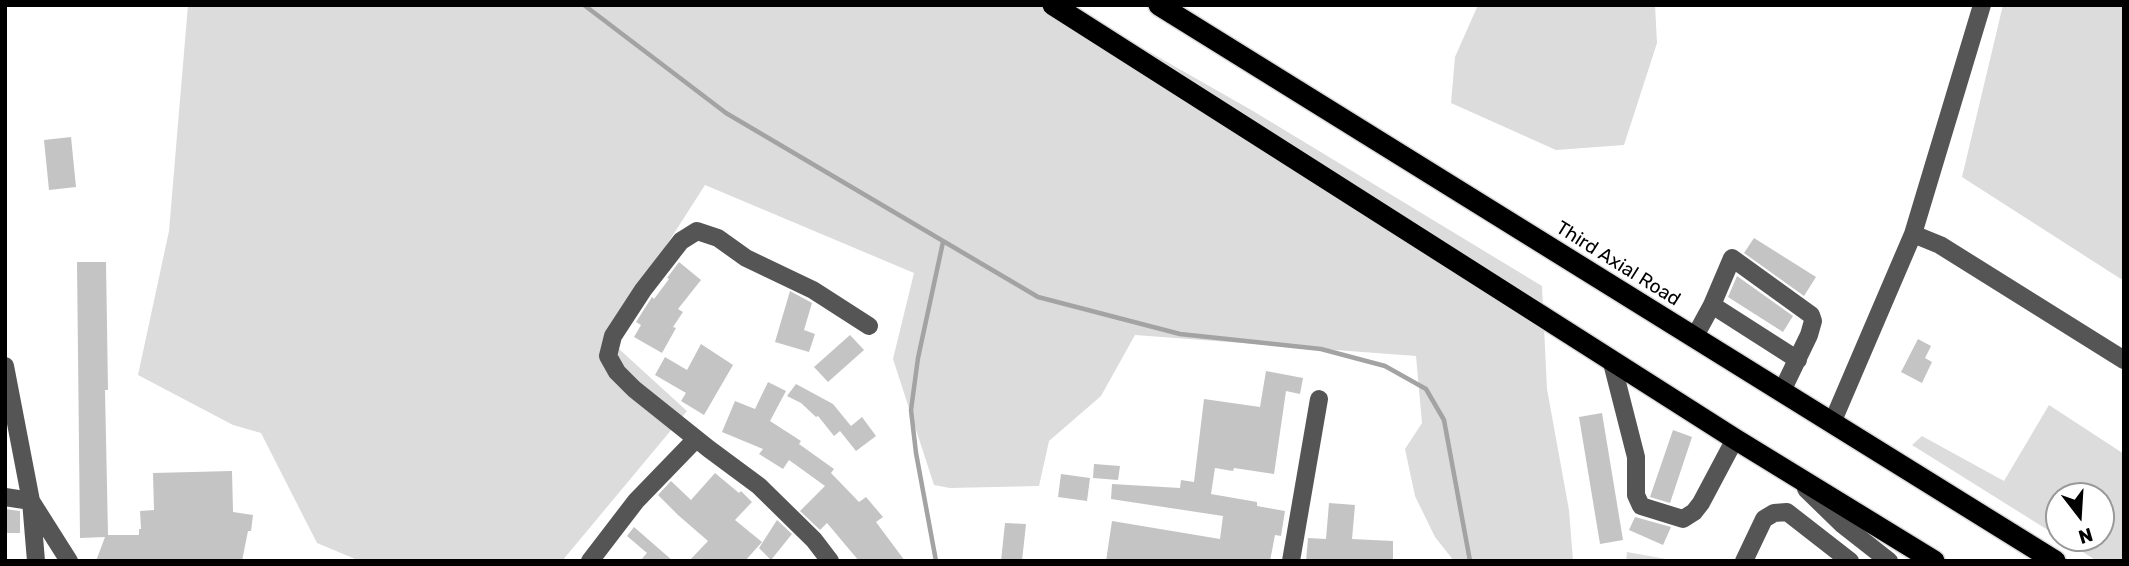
<!DOCTYPE html>
<html>
<head>
<meta charset="utf-8">
<style>
  body { margin:0 }
  #map { position:relative; width:2129px; height:566px; overflow:hidden; background:#fff; font-family:Rubik,sans-serif }
  canvas { display:block }
  .frame { position:absolute; inset:0; border:7px solid #000; pointer-events:none }
  .north { position:absolute; left:2045px; top:482px; width:70px; height:70px; box-sizing:border-box; background:#fff; border:2px solid #999; border-radius:50%; rotate:163deg; font-size:19px; font-weight:700; line-height:28px; text-align:center; color:#000 }
  .north::after { content:''; display:block; margin:auto; width:24px; height:32px; background:#000; clip-path:polygon(50% 0,100% 100%,50% 72%,0 100%) }
</style>
</head>
<body>
<div id="map">
<canvas width="2129" height="566"></canvas>
<div class="frame"></div>
<div class="north">N</div>
</div>
<script>
const c = document.querySelector('canvas').getContext('2d');
c.lineJoin = 'round';
function fill(path, color) { c.fillStyle = color; c.fill(path, 'evenodd'); }
const shape = rows => new Path2D(rows.map(r => 'M' + r).join(''));
function trace(path, color, width, dash) { c.strokeStyle = color; c.lineWidth = width; c.lineCap = dash ? 'butt' : 'round'; c.setLineDash(dash || []); c.stroke(path); }
function label(font, color, halo, rows, align = 'center') {
  c.font = font + ' Rubik,sans-serif'; c.lineWidth = 6; c.setLineDash([]); c.textBaseline = 'middle'; c.strokeStyle = halo; c.fillStyle = color; for (const [text, x, y, turn = 0] of rows) {
    c.save(); c.translate(x, y); c.rotate((+turn || 0) * Math.PI / 180); c.textAlign = isNaN(turn) ? turn : align; if (halo) c.strokeText(text, 0, 0); c.fillText(text, 0, 0); c.restore();
  }
}
const green = shape([
  [188,5,1067,5,1253,111,1542,286,1547,389,1569,510,1573,561,1454,561,1435,537,1415,496,1405,449,1422,423,1416,356,1135,335,1101,396,1049,441,1039,486,950,488,934,485,893,359,914,273,705,185,607,338,687,411,562,561,360,561,317,543,261,433,233,425,138,375,169,231],
  [1478,5,1655,5,1657,43,1624,145,1556,150,1451,103,1455,57],
  [2003,5,2124,5,2124,281,1962,177],
  [2049,405,2124,454,2124,561,2097,561,2061,538,2101,538,2101,496,2059,496,2059,537,1912,445,1922,436,2004,481],
  [1627,552,1677,561,1626,561]
]);
const stream = shape([
  [584,5,726,113,1038,297,1180,334,1321,349,1385,366,1426,389,1444,420,1470,561],
  [936,561,916,453,911,410,918,358,943,242]
]);
const building = shape([
  [71,137,76,187,49,190,44,140],
  [1754,238,1816,277,1804,296,1744,253],
  [77,262,106,262,108,390,105,390,108,535,139,535,139,529,141,529,140,511,154,510,153,473,232,471,233,512,253,515,251,531,248,531,242,561,96,561,105,537,80,538],
  [679,262,701,280,678,309,683,312,673,327,676,328,662,353,634,337,641,325,636,322,652,297,654,299,669,279,667,278],
  [1737,276,1793,316,1783,332,1728,297],
  [790,291,812,303,804,330,815,334,809,352,775,342],
  [850,335,864,350,828,382,814,367],
  [1918,339,1931,346,1925,358,1932,362,1922,383,1901,372],
  [701,344,733,365,704,415,681,401,686,393,655,375,665,357,687,370],
  [1266,371,1303,378,1300,394,1286,391,1274,474,1234,468,1233,471,1215,468,1211,494,1257,502,1257,506,1285,511,1281,536,1275,535,1270,561,1106,561,1112,521,1220,539,1223,516,1111,499,1112,484,1180,488,1181,480,1194,482,1204,399,1260,407],
  [768,382,786,391,770,421,801,441,799,444,834,469,831,473,859,502,866,497,883,517,876,522,905,561,859,561,827,523,820,530,800,511,825,486,789,460,783,469,759,454,763,449,722,432,735,401,755,409],
  [796,384,833,404,851,426,862,417,876,436,856,451,840,431,834,436,818,416,816,417,801,403,787,396],
  [1602,413,1623,540,1600,544,1579,417],
  [1673,430,1692,437,1670,503,1650,497],
  [1094,464,1120,466,1118,480,1093,478],
  [715,473,739,493,741,491,752,502,735,520,762,542,745,561,689,561,708,541,678,515,658,495,671,481,691,500],
  [1061,474,1090,478,1087,501,1058,497],
  [1329,503,1355,505,1352,539,1393,541,1393,561,1306,561,1308,538,1326,539],
  [5,509,20,511,20,533,5,533],
  [1635,517,1671,527,1663,545,1629,530],
  [777,520,792,534,771,560,759,548],
  [1005,523,1026,524,1022,561,1001,561],
  [634,527,673,561,640,561,647,553,627,536]
]);
const minor = shape([
  [1913,234,1940,245,2124,360],
  [1712,305,1798,360],
  [1694,338,1712,305,1732,258,1811,315,1813,321,1809,335,1782,391],
  [1611,359,1636,457,1636,495,1641,506,1683,519,1694,512,1701,503,1735,439],
  [5,366,31,501,36,561],
  [1832,423,1913,234,1982,5],
  [1806,489,1843,525,1889,561],
  [5,497,31,501,69,561],
  [590,561,636,501,696,439],
  [830,561,814,540,759,486,709,449,634,389,617,372,608,356,613,336,643,290,681,241,697,231,718,238,746,258,813,290,869,326],
  [1291,561,1319,399],
  [1744,561,1764,519,1774,513,1787,512,1850,561]
]);
const highway = shape([
  [1053,5,1735,439,1934,561],
  [1159,5,2055,561]
]);
const streetNames = [
  ["Third Axial Road",1618,264,32]
];
fill(green, '#dcdcdc');
trace(stream, '#a3a3a3', 4.5);
fill(building, '#c4c4c4');
trace(highway, '#dbdbdb', 24);
trace(minor, '#555', 18);
trace(highway, '#000', 21);
label('19px', '#000', '#fff', streetNames);
</script>
</body>
</html>
